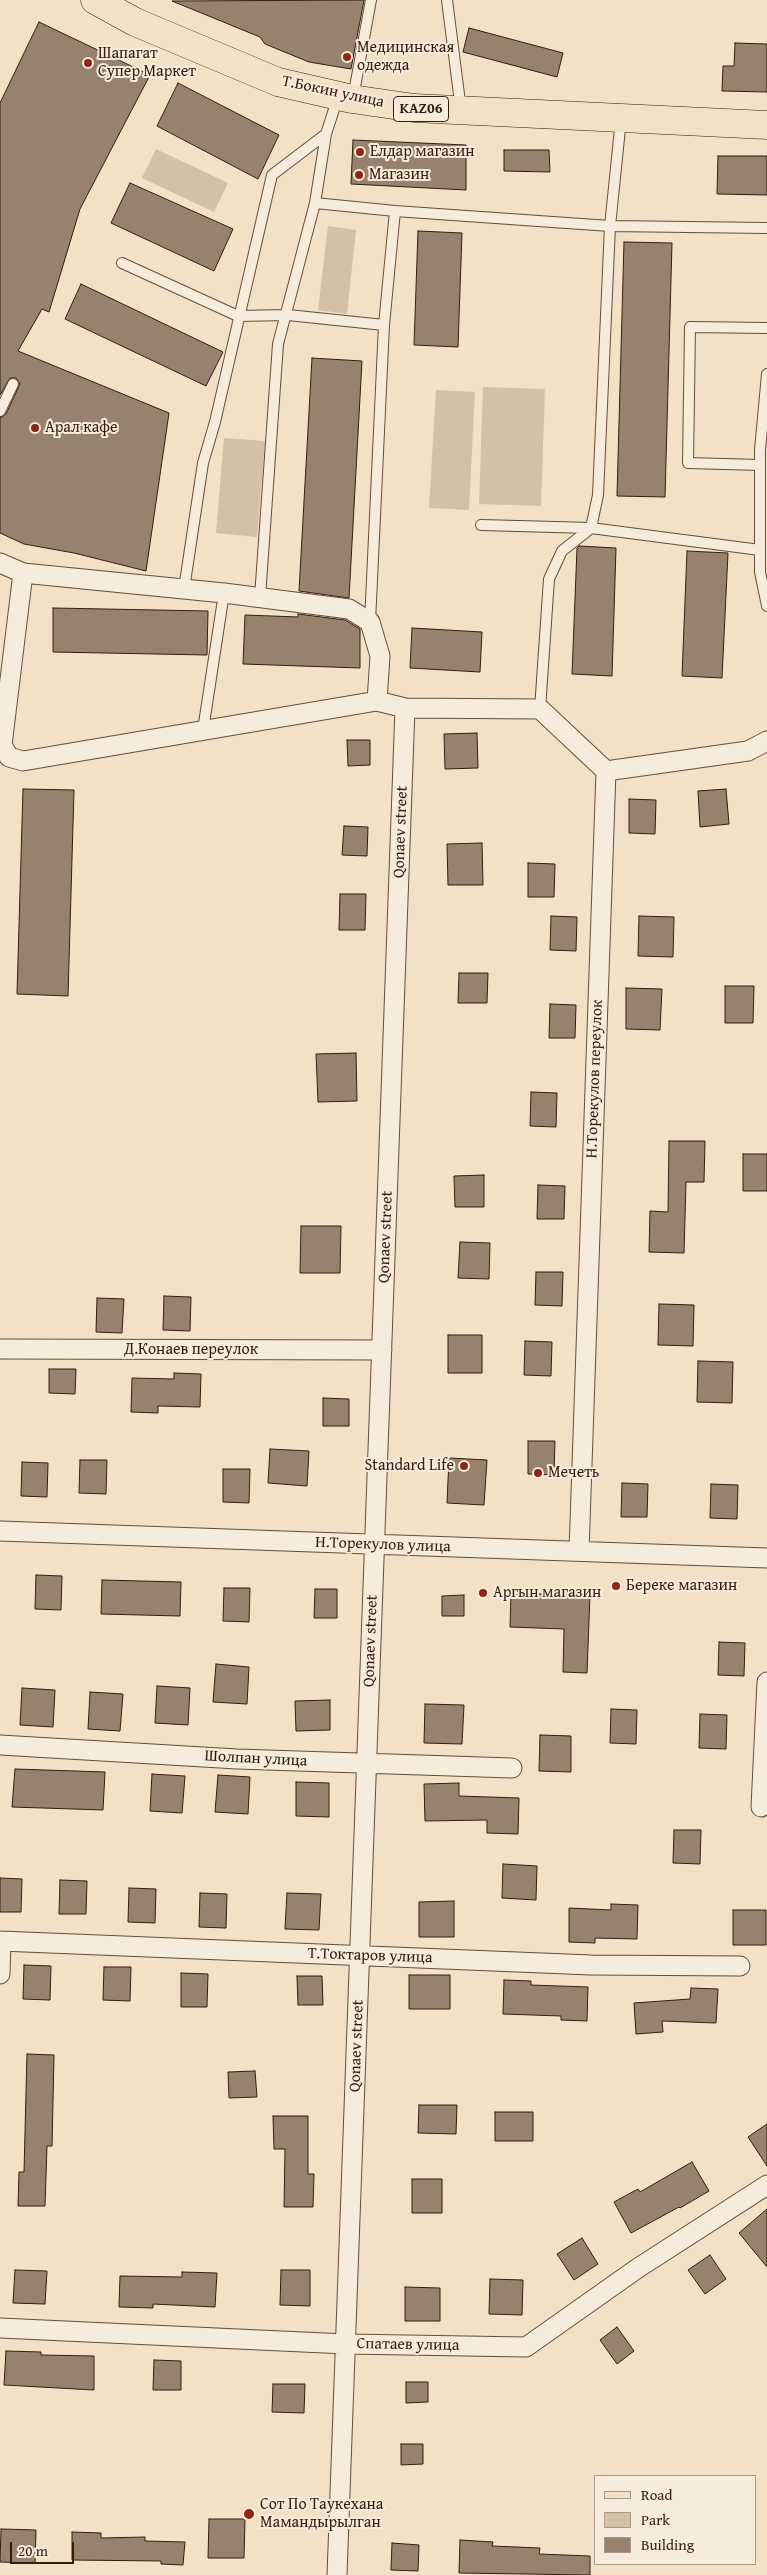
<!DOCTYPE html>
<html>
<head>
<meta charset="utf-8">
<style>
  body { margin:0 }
  #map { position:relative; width:767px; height:2575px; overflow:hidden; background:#f2e1c7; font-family:"Gentium Book Plus",serif }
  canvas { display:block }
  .legend { position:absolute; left:594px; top:2475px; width:162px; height:90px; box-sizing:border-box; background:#f7ecdb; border:1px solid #a99989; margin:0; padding:6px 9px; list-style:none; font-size:15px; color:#351c0f }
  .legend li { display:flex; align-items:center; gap:10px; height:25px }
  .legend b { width:25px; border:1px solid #a99989 }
  .scale { position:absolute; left:10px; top:2542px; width:64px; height:22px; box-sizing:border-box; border:2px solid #351c0f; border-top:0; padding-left:6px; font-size:15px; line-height:18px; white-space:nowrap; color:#351c0f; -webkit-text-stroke:4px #f7ecdb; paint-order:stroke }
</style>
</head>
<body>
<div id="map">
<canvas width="767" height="2575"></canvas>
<ul class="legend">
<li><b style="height:6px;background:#f2e1c7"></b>Road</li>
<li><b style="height:14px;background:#d2c0a8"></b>Park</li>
<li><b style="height:14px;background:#97826f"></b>Building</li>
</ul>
<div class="scale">20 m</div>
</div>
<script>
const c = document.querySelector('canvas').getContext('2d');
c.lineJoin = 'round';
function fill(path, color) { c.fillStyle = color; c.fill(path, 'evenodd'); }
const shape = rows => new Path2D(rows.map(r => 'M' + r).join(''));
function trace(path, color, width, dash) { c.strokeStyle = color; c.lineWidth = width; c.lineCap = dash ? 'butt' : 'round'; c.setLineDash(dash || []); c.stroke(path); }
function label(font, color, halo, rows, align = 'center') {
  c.font = font + ' "Gentium Book Plus",serif'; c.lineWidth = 4; c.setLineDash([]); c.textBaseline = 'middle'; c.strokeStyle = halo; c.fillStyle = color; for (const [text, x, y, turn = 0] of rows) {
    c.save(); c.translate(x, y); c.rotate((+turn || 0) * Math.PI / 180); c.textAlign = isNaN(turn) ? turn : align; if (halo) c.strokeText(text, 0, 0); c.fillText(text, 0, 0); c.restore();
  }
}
const green = shape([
  [156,149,228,183,214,212,142,178],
  [328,226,356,230,347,314,318,310],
  [483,387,545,389,541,506,479,504],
  [436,390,475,392,469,510,429,508],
  [224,438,265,441,257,537,216,533]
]);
const building = shape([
  [364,0,351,69,309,62,265,44,260,37,172,1,364,0],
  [39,22,150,75,80,209,49,312,42,309,18,351,169,413,146,571,74,553,24,544,0,533,0,418,6,414,20,384,16,378,10,378,0,395,0,103,39,22],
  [469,28,563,53,557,77,463,52,469,28],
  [735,43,767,44,767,92,722,91,723,66,734,66,735,43],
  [178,83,279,135,258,179,157,126,178,83],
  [353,140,466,145,466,190,351,184,353,140],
  [504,150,549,150,550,172,504,171,504,150],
  [718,156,767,156,767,195,717,194,718,156],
  [130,183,233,229,214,271,111,223,130,183],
  [418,231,462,233,458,347,414,345,418,231],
  [624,242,672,243,665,497,617,496,624,242],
  [81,284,223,352,206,386,65,319,81,284],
  [312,358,362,361,349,598,299,591,312,358],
  [579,546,616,548,612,676,572,674,577,548,579,546],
  [687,551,728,553,722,678,682,676,687,551],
  [53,608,208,611,207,655,53,652,53,608],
  [298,614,345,620,360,629,360,668,243,664,245,615,298,617,298,614],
  [412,628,482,632,480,672,410,668,412,628],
  [477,733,478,768,445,769,444,734,477,733],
  [347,740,370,740,370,765,348,766,347,740],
  [23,789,74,790,68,996,17,994,23,789],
  [726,789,729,824,700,827,698,791,726,789],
  [629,799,656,800,655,834,629,833,629,799],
  [344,826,368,827,367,856,342,855,344,826],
  [482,843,483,885,448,885,447,844,482,843],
  [528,863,555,864,554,897,528,897,528,863],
  [340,894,366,894,365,930,339,930,340,894],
  [551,916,577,917,576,951,550,950,551,916],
  [639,916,674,917,673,957,638,956,639,916],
  [459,973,488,973,487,1003,458,1003,459,973],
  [725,986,754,986,753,1023,725,1023,725,986],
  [626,988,662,989,660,1030,626,1029,626,988],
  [550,1004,576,1005,575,1038,549,1038,550,1004],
  [356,1053,357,1101,318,1102,316,1054,356,1053],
  [531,1092,557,1093,556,1127,530,1126,531,1092],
  [669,1141,705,1141,704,1182,686,1182,684,1253,649,1252,650,1211,668,1212,669,1141],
  [743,1154,767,1154,767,1191,743,1191,743,1154],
  [484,1175,484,1207,455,1207,454,1176,484,1175],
  [538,1185,565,1186,564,1219,537,1219,538,1185],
  [301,1226,341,1226,340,1273,300,1273,301,1226],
  [460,1242,490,1243,489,1279,458,1278,460,1242],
  [536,1272,563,1272,562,1306,535,1305,536,1272],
  [164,1296,191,1297,190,1331,163,1330,164,1296],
  [97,1298,124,1299,122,1333,96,1332,97,1298],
  [659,1304,694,1305,693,1346,658,1345,659,1304],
  [448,1335,482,1335,482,1373,448,1373,448,1335],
  [525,1341,552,1342,551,1376,524,1375,525,1341],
  [698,1361,733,1362,732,1403,697,1402,698,1361],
  [49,1369,76,1369,75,1394,49,1393,49,1369],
  [174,1373,201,1374,200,1407,158,1406,158,1413,131,1412,132,1378,174,1379,174,1373],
  [323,1398,349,1399,349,1426,323,1426,323,1398],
  [528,1441,555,1441,554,1475,528,1474,528,1441],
  [270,1449,309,1451,307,1486,268,1483,270,1449],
  [449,1458,487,1460,484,1505,447,1503,449,1458],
  [80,1460,107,1460,106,1494,79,1493,80,1460],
  [22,1462,48,1463,47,1497,21,1496,22,1462],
  [223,1469,250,1469,249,1503,223,1502,223,1469],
  [622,1483,648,1484,647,1517,621,1517,622,1483],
  [711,1484,738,1485,737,1519,710,1518,711,1484],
  [36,1575,62,1576,61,1610,35,1609,36,1575],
  [102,1580,181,1582,180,1616,101,1614,102,1580],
  [224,1588,250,1588,249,1622,223,1621,224,1588],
  [315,1589,337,1589,337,1618,314,1618,315,1589],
  [511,1594,590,1594,587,1673,563,1672,564,1629,510,1627,511,1594],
  [464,1595,464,1616,442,1616,442,1596,464,1595],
  [719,1642,745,1643,744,1676,718,1675,719,1642],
  [216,1664,249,1667,247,1704,213,1702,216,1664],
  [157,1686,190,1688,188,1725,155,1723,157,1686],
  [22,1688,55,1690,53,1727,20,1725,22,1688],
  [90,1692,123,1694,120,1731,88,1729,90,1692],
  [330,1700,330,1730,296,1731,295,1701,330,1700],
  [425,1704,464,1705,462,1744,424,1743,425,1704],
  [611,1709,637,1710,636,1744,610,1743,611,1709],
  [700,1714,727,1715,726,1749,699,1748,700,1714],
  [540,1735,571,1736,571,1772,539,1771,540,1735],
  [15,1769,105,1772,103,1810,12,1807,15,1769],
  [152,1774,185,1776,182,1813,150,1811,152,1774],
  [218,1775,250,1777,248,1814,215,1812,218,1775],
  [296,1782,329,1783,329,1817,296,1816,296,1782],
  [459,1783,459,1796,519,1798,518,1834,487,1833,487,1820,425,1821,424,1784,459,1783],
  [674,1830,701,1830,700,1864,673,1863,674,1830],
  [503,1864,537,1866,536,1900,502,1898,503,1864],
  [0,1878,22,1879,21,1912,0,1912,0,1878],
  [60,1880,87,1881,86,1914,59,1914,60,1880],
  [129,1888,156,1889,155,1923,128,1922,129,1888],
  [200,1893,227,1894,226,1928,199,1927,200,1893],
  [287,1893,321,1894,319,1930,285,1929,287,1893],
  [454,1901,454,1937,419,1937,419,1902,454,1901],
  [611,1904,638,1905,637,1939,595,1938,595,1943,569,1942,569,1908,611,1910,611,1904],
  [733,1910,766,1910,766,1945,733,1945,733,1910],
  [24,1965,51,1966,50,2000,23,1999,24,1965],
  [104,1967,131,1967,130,2001,103,2000,104,1967],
  [181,1973,208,1974,207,2007,181,2007,181,1973],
  [409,1975,450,1975,450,2009,409,2009,409,1975],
  [297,1976,322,1976,323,2005,298,2005,297,1976],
  [504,1980,531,1981,531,1985,588,1987,587,2021,561,2020,561,2016,503,2014,504,1980],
  [691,1988,718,1989,716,2023,662,2021,663,2032,636,2034,634,2003,690,1999,691,1988],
  [27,2054,54,2055,52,2146,47,2146,45,2206,18,2206,19,2172,24,2172,27,2054],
  [255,2071,257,2097,229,2098,228,2072,255,2071],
  [419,2105,457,2105,456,2134,418,2133,419,2105],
  [495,2112,533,2112,533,2141,495,2141,495,2112],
  [273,2116,308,2116,308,2174,314,2174,313,2207,284,2207,285,2149,274,2149,273,2116],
  [767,2124,767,2166,748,2137,767,2124],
  [692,2162,709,2191,680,2208,679,2207,631,2233,614,2202,638,2189,640,2192,692,2162],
  [412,2179,442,2179,442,2213,412,2213,412,2179],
  [767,2209,767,2267,739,2233,767,2209],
  [582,2238,598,2264,574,2280,557,2254,582,2238],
  [710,2255,726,2279,705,2294,688,2270,710,2255],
  [15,2270,47,2271,45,2304,13,2303,15,2270],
  [281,2270,310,2270,310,2306,280,2305,281,2270],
  [182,2272,217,2273,215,2307,153,2304,153,2308,119,2307,120,2276,182,2277,182,2272],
  [490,2279,523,2280,522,2315,489,2314,490,2279],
  [405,2287,440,2288,440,2321,405,2321,405,2287],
  [617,2327,634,2351,617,2364,600,2340,617,2327],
  [6,2351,41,2352,41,2355,94,2356,94,2390,4,2385,6,2351],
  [154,2360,181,2361,181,2390,153,2390,154,2360],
  [406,2382,428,2382,428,2402,406,2403,406,2382],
  [273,2384,305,2384,304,2413,272,2412,273,2384],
  [401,2444,423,2444,423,2464,401,2465,401,2444],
  [209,2519,245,2519,244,2558,208,2558,209,2519],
  [1,2529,36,2530,35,2563,0,2562,1,2529],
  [72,2532,101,2533,101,2538,145,2537,145,2541,185,2542,183,2565,161,2564,161,2561,72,2560,72,2532],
  [460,2540,493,2542,492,2546,540,2548,539,2554,590,2556,590,2575,459,2573,460,2540],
  [392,2543,419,2545,418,2571,391,2570,392,2543]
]);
const service = shape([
  [447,0,461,110],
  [353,98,371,0],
  [315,203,395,211,384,325,370,622],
  [395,211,610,226,767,228],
  [122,263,238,316,288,315,384,325],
  [767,374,760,450,760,572,767,606],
  [0,411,13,384],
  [760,465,688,463,690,327,767,328],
  [481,525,591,528,760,550],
  [184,589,203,463,215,422,272,175,326,134],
  [260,597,278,344,315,203,326,134,338,97],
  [540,709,549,579,562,551,591,528,598,495,610,226,621,119],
  [203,730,224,593]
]);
const minor = shape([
  [0,563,23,573,224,593,349,609,370,622,380,656,377,701,405,708,540,709,606,771],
  [23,573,2,745,9,757,23,761,377,701],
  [0,1349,382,1350],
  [0,1531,767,1558],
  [579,1551,606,771,748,751,767,741],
  [0,1745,237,1759,512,1768],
  [761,1807,767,1682],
  [0,1941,591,1965,740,1966],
  [0,1974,1,1941],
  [0,2328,346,2344,526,2347,638,2268,767,2185],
  [337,2575,405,708]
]);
const primary = shape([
  [95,0,135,22,278,82,352,99,414,108,767,125]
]);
const markers = [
  [347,57,5,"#8f2418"],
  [88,63,5,"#8f2418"],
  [360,152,5,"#8f2418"],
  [359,175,5,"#8f2418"],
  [35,428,5,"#8f2418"],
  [464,1466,5,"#8f2418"],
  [538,1473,5,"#8f2418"],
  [616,1586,5,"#8f2418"],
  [483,1593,5,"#8f2418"],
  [249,2514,6,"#8f2418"]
];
const shields = [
  [421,109,55]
];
const shieldNames = [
  ["KАZ06",421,109]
];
const poiNames = [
  ["Медицинская",357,48],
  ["одежда",357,66],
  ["Шапагат",98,54],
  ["Супер Маркет",98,72],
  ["Елдар магазин",370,152],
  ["Магазин",369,175],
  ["Арал кафе",45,428],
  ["Standard Life",454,1466,"right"],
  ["Мечеть",548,1473],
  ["Береке магазин",626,1586],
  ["Аргын магазин",493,1593],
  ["Сот По Таукехана",260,2505],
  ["Мамандырылган",260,2523]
];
const streetNames = [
  ["Т.Бокин улица",333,92,12],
  ["Qonaev street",401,832,-88],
  ["Н.Торекулов переулок",595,1079,-88],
  ["Qonaev street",386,1237,-88],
  ["Д.Конаев переулок",191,1350],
  ["Н.Торекулов улица",383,1545,2],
  ["Qonaev street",371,1641,-88],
  ["Шолпан улица",256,1759,3],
  ["Т.Токтаров улица",370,1956,2],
  ["Qonaev street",357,2046,-88],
  ["Спатаев улица",408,2345,1]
];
fill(green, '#d2c0a8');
fill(building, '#97826f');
trace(building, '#351c0f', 1);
trace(service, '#644d3d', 12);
trace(minor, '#644d3d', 21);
trace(primary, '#351c0f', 29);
trace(service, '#f7ecdb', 10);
trace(minor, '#f7ecdb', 19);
trace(primary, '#f2e1c7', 28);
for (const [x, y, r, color] of markers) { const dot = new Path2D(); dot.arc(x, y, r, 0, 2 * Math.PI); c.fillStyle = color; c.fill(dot); trace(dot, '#f7ecdb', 2); }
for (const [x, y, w] of shields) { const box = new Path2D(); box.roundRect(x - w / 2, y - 12.5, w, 25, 4); c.fillStyle = '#f7ecdb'; c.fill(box); trace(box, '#351c0f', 1); }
label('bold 15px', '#351c0f', null, shieldNames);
label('16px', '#351c0f', '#f7ecdb', poiNames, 'left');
label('16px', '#351c0f', '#f7ecdb', streetNames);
</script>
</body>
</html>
